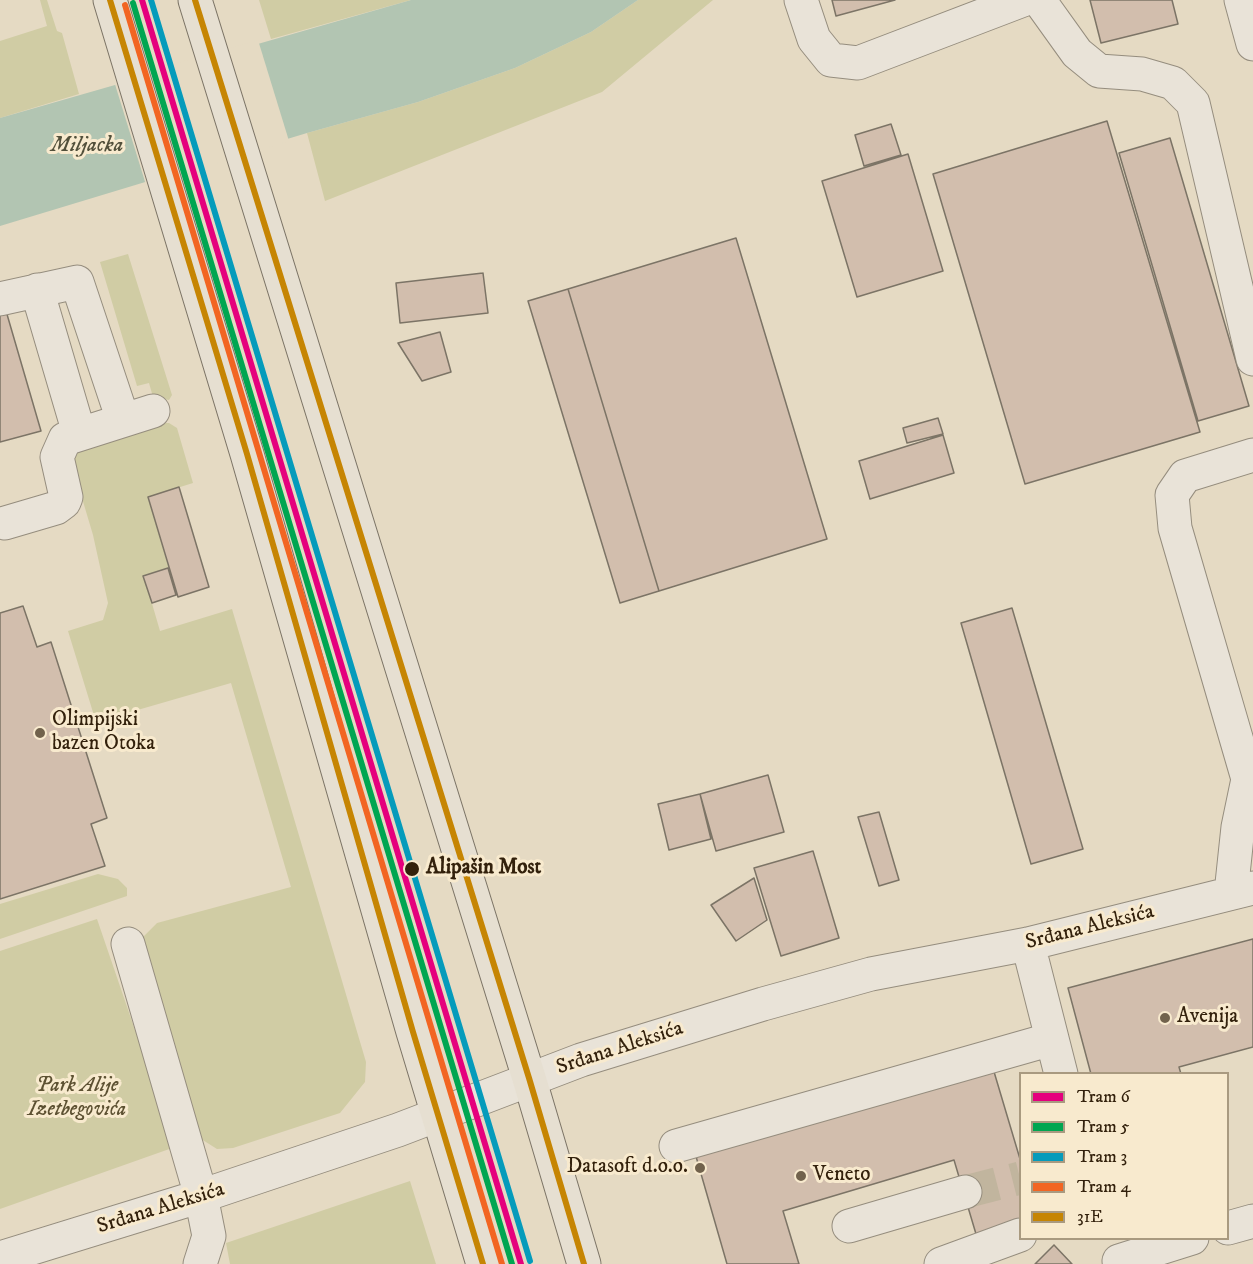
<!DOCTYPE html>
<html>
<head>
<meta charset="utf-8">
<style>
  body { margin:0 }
  #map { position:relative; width:1253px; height:1264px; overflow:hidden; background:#e5dac3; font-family:"IM FELL DW Pica",serif }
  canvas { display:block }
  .legend { position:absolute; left:1019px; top:1072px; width:210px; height:168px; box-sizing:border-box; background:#f8eace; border:2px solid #a99a80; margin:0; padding:8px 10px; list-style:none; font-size:18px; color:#33210c }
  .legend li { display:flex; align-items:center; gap:12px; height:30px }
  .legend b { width:30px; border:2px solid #a99a80 }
</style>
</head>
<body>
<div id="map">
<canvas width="1253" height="1264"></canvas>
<ul class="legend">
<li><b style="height:8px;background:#e5007d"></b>Tram 6</li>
<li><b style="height:8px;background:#00a651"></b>Tram 5</li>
<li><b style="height:8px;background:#059bbb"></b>Tram 3</li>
<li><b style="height:8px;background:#f26522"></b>Tram 4</li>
<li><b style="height:8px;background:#c68503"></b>31E</li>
</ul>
</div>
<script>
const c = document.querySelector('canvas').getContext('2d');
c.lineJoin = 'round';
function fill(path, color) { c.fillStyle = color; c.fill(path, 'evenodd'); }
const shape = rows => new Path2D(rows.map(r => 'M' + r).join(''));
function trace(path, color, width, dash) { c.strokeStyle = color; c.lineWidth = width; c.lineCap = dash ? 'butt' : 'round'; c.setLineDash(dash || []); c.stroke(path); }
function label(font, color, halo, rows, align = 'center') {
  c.font = font + ' "IM FELL DW Pica",serif'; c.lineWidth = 6; c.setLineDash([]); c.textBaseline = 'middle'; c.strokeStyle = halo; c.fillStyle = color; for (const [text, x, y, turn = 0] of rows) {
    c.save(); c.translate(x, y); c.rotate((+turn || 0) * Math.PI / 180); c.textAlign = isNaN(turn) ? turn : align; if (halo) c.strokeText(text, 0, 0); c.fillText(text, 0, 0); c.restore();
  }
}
const green = shape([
  [40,0,47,0,57,31,62,33,79,94,0,118,0,41,47,26],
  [259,0,411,0,271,39],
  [638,0,713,0,602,92,325,201,307,133,418,102,515,68,591,32],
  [128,254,172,395,169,400,153,397,149,383,137,386,100,262],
  [161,423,169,423,177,428,193,483,148,497,169,568,144,576,160,631,232,609,366,1062,365,1082,340,1113,233,1148,217,1149,198,1137,142,948,143,937,157,923,291,887,231,683,96,722,68,631,103,620,108,603,93,535,68,451],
  [98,874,118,879,127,888,127,896,0,939,0,904],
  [97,919,175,1147,0,1209,0,951],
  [410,1181,436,1264,230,1264,226,1243]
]);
const water = shape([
  [411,0,638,0,591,32,515,68,418,102,307,133,0,226,0,118]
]);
const pier = shape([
  [258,40,289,141,146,185,114,81]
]);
const building = shape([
  [832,0,895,0,836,16,832,0],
  [1090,0,1172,0,1178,24,1101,43,1090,0],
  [1107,121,1200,432,1025,484,933,174,1107,121],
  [891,124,901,155,864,166,855,135,891,124],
  [1170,138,1249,406,1198,421,1119,153,1170,138],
  [908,154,943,271,857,297,822,181,908,154],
  [736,238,827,539,659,591,568,289,736,238],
  [483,273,488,313,400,323,396,283,483,273],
  [568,289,659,591,620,603,528,301,568,289],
  [4,304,41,431,0,442,0,305,4,304],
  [440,332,451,372,422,381,398,343,440,332],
  [938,418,943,434,907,443,903,428,938,418],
  [943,435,954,473,870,499,859,461,943,435],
  [179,487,209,587,178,597,148,497,179,487],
  [168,568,176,595,152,603,143,576,168,568],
  [23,606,37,647,51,642,107,818,91,824,105,866,0,899,0,613,23,606],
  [1012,608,1083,849,1031,864,961,623,1012,608],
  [768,775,784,832,716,851,700,794,768,775],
  [700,794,711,839,669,850,658,804,700,794],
  [879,812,899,880,879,886,858,817,879,812],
  [813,851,839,938,781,956,754,868,813,851],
  [754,878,767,920,736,941,711,905,754,878],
  [1253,939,1253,1047,1179,1067,1181,1074,1091,1074,1068,988,1253,939],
  [992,1065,1020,1159,1020,1221,976,1234,954,1160,783,1211,799,1264,727,1264,695,1153,992,1065],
  [1054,1245,1072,1264,1035,1264,1054,1245]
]);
const minorTunnel = shape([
  [965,1192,1020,1178]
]);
const minor = shape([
  [801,0,814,39,831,60,858,63,1023,0],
  [1039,0,1077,53,1099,71,1142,74,1173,83,1193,103,1253,359],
  [1241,0,1253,44],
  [37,290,79,433],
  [0,299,77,282,123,420],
  [5,523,56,508,64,502,66,497,57,457,65,439,153,411],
  [1248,779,1175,528,1172,495,1185,476,1253,455],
  [1231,893,1238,827,1248,779,1253,773],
  [128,944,201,1196,209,1236,200,1264],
  [1028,944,1061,1074],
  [676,1146,1052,1039],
  [849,1226,965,1192],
  [1228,1228,1253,1221],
  [0,1258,201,1196,398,1130,581,1060,763,1004,871,974,1028,944,1253,888],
  [1119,1261,1192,1238],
  [941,1264,1020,1235]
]);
const major = shape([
  [110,0,247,454,413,1032,483,1264],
  [195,0,529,1078,584,1264]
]);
const bus1 = shape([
  [110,0,247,454,413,1032,483,1264],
  [195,0,529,1078,584,1264]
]);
const tram1 = shape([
  [142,0,521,1264]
]);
const tram2 = shape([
  [133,3,512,1264]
]);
const tram3 = shape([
  [151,0,530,1261]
]);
const tram4 = shape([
  [125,5,502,1264]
]);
const markers = [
  [40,733,6,"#71624c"],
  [412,869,8,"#33210c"],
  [1165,1018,6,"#71624c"],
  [700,1168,6,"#71624c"],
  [801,1176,6,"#71624c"]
];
const poiNames = [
  ["Olimpijski",52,721],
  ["bazen Otoka",52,745],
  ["Avenija",1177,1018],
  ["Datasoft d.o.o.",688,1168,"right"],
  ["Veneto",813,1176]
];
const stopNames = [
  ["Alipašin Most",426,869]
];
const streetNames = [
  ["Srđana Aleksića",1090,928,-14],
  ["Srđana Aleksića",620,1049,-18],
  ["Srđana Aleksića",161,1209,-17]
];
const parkNames = [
  ["Park Alije",77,1087],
  ["Izetbegovića",77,1111]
];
const waterNames = [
  ["Miljacka",87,146]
];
fill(green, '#d0cca4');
fill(water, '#b2c5b2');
fill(pier, '#e5dac3');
fill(building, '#d2bead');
trace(building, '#7c7466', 1.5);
trace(minorTunnel, '#c1b59e', 33, [33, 16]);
trace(minor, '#958d7e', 35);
trace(major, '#7c7466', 35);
trace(minor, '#e9e3d8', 33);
trace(major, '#e6dfd1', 33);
trace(bus1, '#c68503', 6);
trace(tram1, '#e5007d', 6);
trace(tram2, '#00a651', 6);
trace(tram3, '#059bbb', 6);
trace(tram4, '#f26522', 6);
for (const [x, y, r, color] of markers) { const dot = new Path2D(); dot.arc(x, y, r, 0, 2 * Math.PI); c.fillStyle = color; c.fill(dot); trace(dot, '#f8eace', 2); }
label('21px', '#33210c', '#f8eace', poiNames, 'left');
label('bold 21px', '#33210c', '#f8eace', stopNames, 'left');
label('21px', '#33210c', '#f8eace', streetNames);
label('italic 21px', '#5d5132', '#f8eace', parkNames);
label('italic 22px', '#52503b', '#f8eace', waterNames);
</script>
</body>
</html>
